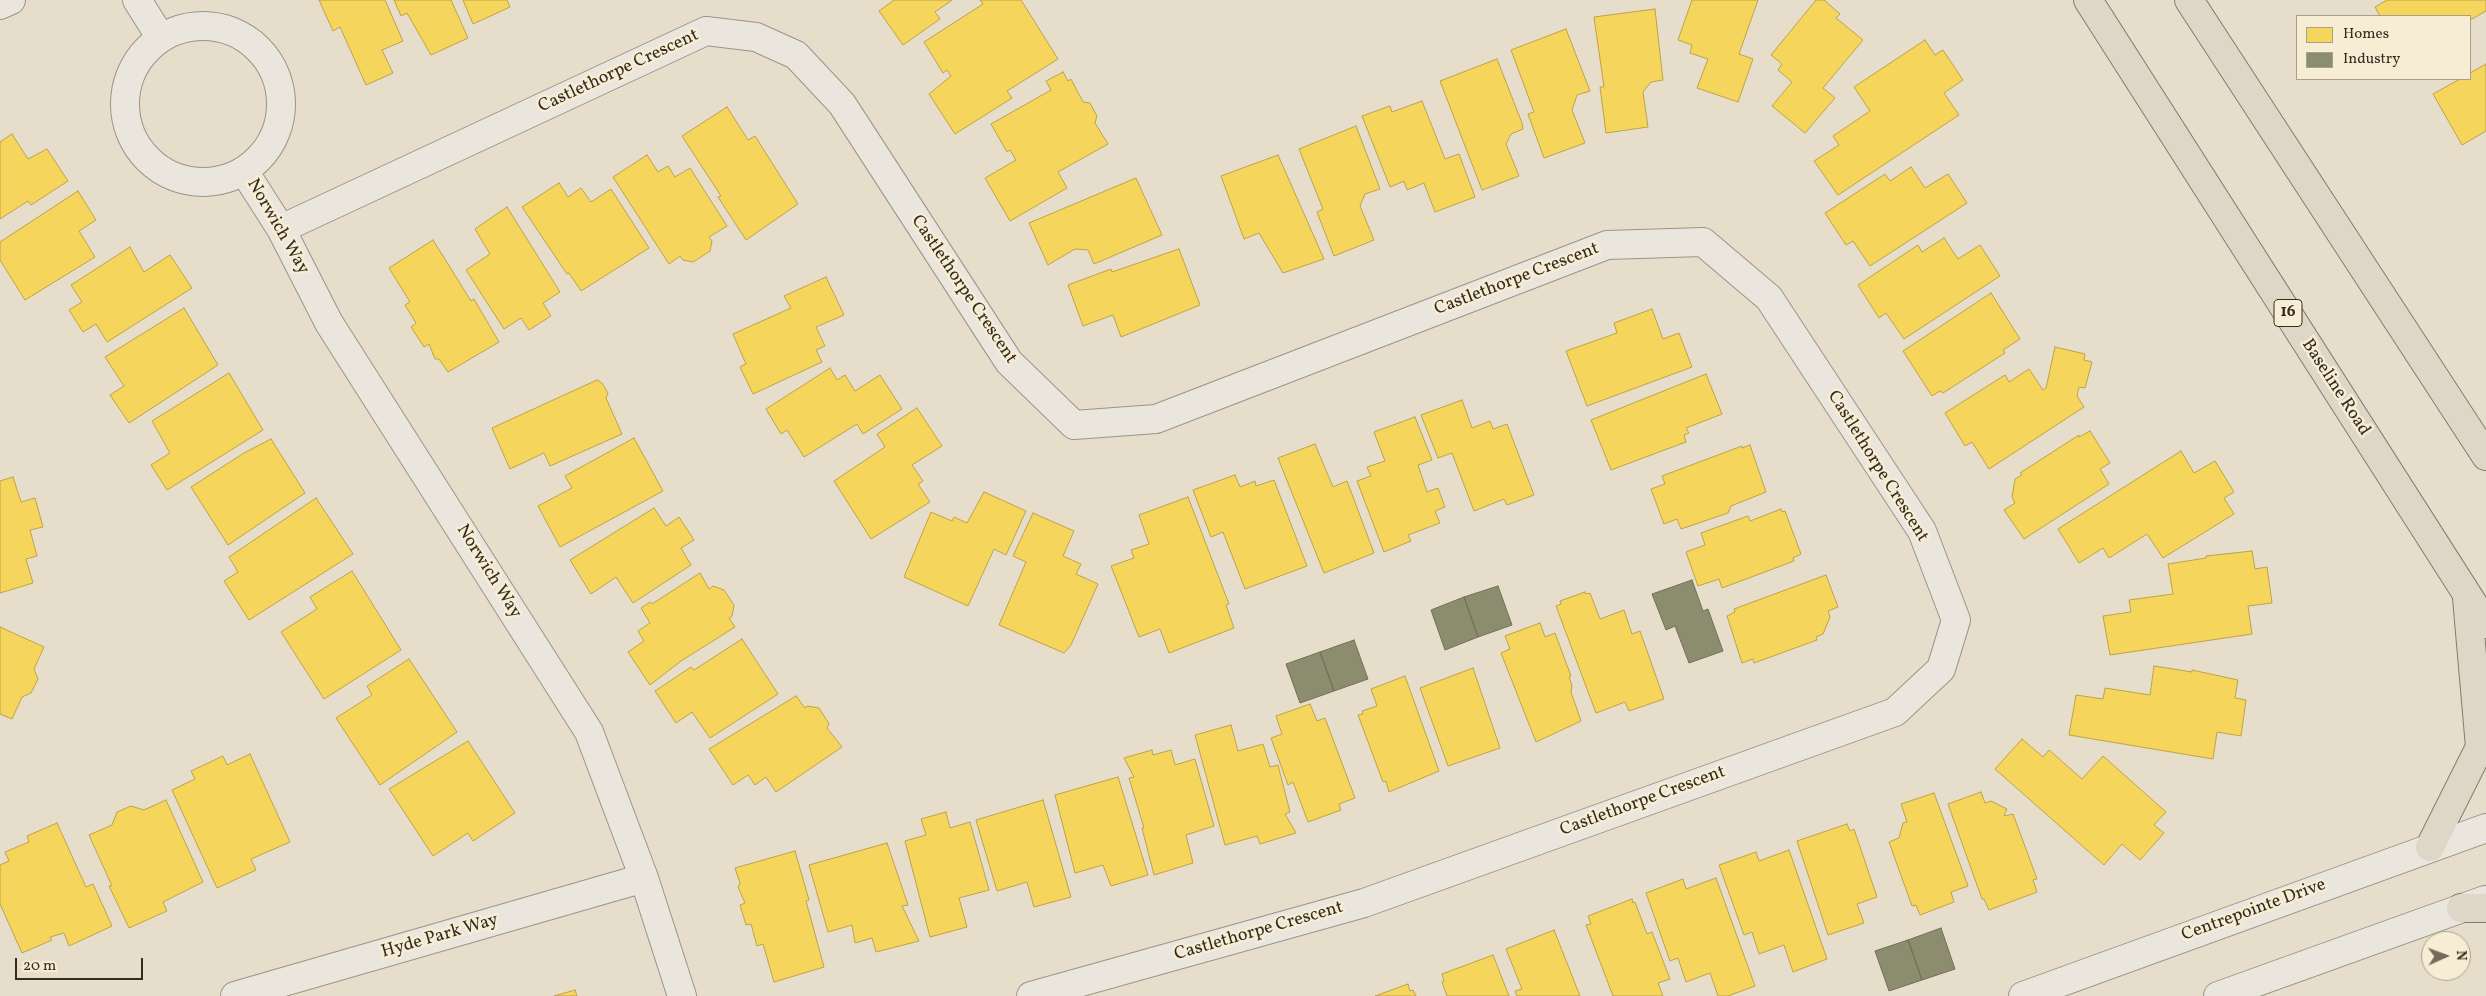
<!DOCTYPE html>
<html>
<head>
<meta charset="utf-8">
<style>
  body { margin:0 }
  #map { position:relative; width:2486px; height:996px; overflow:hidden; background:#e6deca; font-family:Vollkorn,serif }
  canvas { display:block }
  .legend { position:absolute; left:2296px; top:15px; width:175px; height:65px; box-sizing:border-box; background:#f7edd5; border:1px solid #a9a08c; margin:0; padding:6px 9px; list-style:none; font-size:15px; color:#352c1f }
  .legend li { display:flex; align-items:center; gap:10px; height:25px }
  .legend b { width:25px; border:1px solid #a9a08c }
  .north { position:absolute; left:2421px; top:931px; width:50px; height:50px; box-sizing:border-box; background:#f7edd5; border:1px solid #a9a08c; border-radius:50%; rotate:88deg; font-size:14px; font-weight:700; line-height:20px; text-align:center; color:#352c1f }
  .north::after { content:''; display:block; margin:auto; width:18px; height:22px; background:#736a5b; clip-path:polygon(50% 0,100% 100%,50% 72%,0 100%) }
  .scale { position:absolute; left:15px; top:958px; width:128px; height:22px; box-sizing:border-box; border:2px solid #352c1f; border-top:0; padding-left:6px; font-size:15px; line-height:18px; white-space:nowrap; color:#352c1f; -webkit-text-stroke:4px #f7edd5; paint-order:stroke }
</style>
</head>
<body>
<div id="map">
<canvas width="2486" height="996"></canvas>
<ul class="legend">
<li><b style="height:14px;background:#f6d55c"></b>Homes</li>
<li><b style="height:14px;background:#8c8c6e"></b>Industry</li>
</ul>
<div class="north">N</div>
<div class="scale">20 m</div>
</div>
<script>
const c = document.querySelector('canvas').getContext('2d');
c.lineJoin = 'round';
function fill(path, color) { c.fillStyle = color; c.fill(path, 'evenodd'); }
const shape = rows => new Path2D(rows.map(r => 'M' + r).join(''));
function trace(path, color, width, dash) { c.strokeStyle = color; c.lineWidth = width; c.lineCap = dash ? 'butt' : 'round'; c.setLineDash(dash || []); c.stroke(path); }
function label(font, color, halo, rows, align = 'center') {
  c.font = font + ' Vollkorn,serif'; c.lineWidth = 5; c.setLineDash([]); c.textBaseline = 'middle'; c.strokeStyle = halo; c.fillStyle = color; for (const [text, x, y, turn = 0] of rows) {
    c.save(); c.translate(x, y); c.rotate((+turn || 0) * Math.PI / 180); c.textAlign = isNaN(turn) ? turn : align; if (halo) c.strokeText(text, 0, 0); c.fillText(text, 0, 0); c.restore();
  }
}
const homes = shape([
  [319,0,385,0,403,41,382,50,393,73,366,85,340,27,333,31,319,0],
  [394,0,451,0,468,38,431,55,407,13,401,16,394,0],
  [463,0,507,0,510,7,473,24,463,0],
  [894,0,952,0,935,12,940,19,903,45,879,11,894,0],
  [980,0,1021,0,1058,59,1007,91,1012,98,955,134,929,94,951,76,947,70,943,73,924,42,983,4,980,0],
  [1692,0,1758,0,1739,54,1753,59,1738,102,1697,88,1708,59,1690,53,1692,45,1678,40,1692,0],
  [1816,0,1824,0,1840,14,1836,18,1863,40,1823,88,1835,98,1805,133,1772,106,1792,82,1778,70,1782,64,1771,55,1816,0],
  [2387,0,2486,0,2486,11,2470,20,2470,16,2380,16,2375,7,2387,0],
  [1655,9,1663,80,1651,82,1643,92,1648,127,1606,133,1600,87,1604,87,1594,17,1655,9],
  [1566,29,1590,91,1577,95,1572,110,1585,143,1544,158,1528,114,1534,112,1511,50,1566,29],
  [1925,40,1935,55,1943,50,1963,80,1944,93,1959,115,1838,195,1814,161,1839,145,1833,136,1870,111,1854,87,1925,40],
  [1497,59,1522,123,1523,129,1511,134,1506,144,1519,176,1482,190,1440,81,1497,59],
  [2486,64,2486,131,2462,145,2433,94,2460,79,2470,79,2470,73,2486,64],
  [1063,72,1068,81,1071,79,1083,102,1090,103,1097,116,1095,123,1108,144,1058,172,1067,188,1010,221,985,178,1016,160,1010,150,1007,152,991,124,1051,90,1046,81,1063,72],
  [1422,101,1445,159,1459,154,1475,197,1435,212,1424,183,1407,190,1404,181,1390,187,1362,116,1390,106,1392,112,1422,101],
  [727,107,748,140,755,136,798,204,746,240,718,197,721,196,682,136,727,107],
  [1356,126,1380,189,1365,194,1360,206,1374,240,1334,256,1317,212,1323,209,1299,149,1356,126],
  [12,134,28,159,47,149,68,181,31,205,28,201,0,219,0,142,12,134],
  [647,155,658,172,668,166,675,177,690,168,727,226,709,237,712,241,710,251,693,262,683,260,680,256,669,264,613,177,647,155],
  [1278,155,1324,259,1283,273,1259,233,1244,239,1221,176,1278,155],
  [1911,167,1925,188,1948,174,1967,203,1870,266,1853,241,1846,245,1825,213,1885,174,1890,181,1911,167],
  [1136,178,1162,235,1094,264,1088,250,1075,249,1048,265,1029,223,1136,178],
  [559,183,568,197,581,188,591,202,611,189,649,248,581,291,569,273,567,274,522,207,559,183],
  [78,191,96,220,79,231,95,257,25,300,0,260,0,242,78,191],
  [507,207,560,292,543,303,551,316,529,330,521,318,504,329,466,270,490,254,475,229,507,207],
  [1944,238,1958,259,1980,245,2000,276,1904,339,1886,313,1879,318,1858,285,1918,245,1922,252,1944,238],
  [433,240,471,301,474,299,499,342,448,372,439,359,435,359,429,344,424,347,411,327,416,323,405,305,410,302,389,268,433,240],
  [130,247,144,272,170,255,192,288,107,342,96,324,83,332,69,310,82,302,71,285,130,247],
  [1179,249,1200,305,1121,337,1113,315,1083,326,1068,285,1111,269,1112,272,1179,249],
  [826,277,844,315,816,327,825,346,816,350,822,362,753,394,740,367,746,364,733,334,791,308,784,296,826,277],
  [1991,293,2020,339,2003,350,2005,353,1943,393,1940,391,1932,396,1903,351,1991,293],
  [184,308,218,365,129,423,110,395,124,386,105,357,184,308],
  [1652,309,1663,339,1679,333,1692,367,1587,406,1566,351,1617,333,1614,323,1652,309],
  [2055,347,2085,354,2084,360,2092,362,2085,388,2079,387,2077,396,2084,407,1989,469,1972,442,1965,446,1945,413,2005,375,2009,382,2029,369,2043,390,2046,388,2055,347],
  [830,368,837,380,845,375,855,391,880,375,902,409,863,434,857,424,804,457,787,430,781,434,766,409,830,368],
  [229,373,263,430,167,490,151,465,170,453,152,421,229,373],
  [1706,374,1722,414,1686,428,1689,433,1684,435,1686,442,1611,470,1591,420,1706,374],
  [597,380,602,383,608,393,606,398,622,434,550,466,544,453,510,469,492,428,597,380],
  [1462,400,1472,428,1490,421,1493,429,1507,424,1534,495,1507,505,1504,499,1474,511,1452,453,1438,458,1421,415,1462,400],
  [917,408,942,446,912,465,923,481,918,484,930,502,871,539,834,481,885,447,877,434,917,408],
  [1415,417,1432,460,1418,465,1427,492,1438,488,1445,507,1435,511,1440,523,1408,535,1411,541,1384,552,1357,481,1371,476,1367,467,1385,461,1374,432,1415,417],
  [2090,431,2110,463,2100,469,2109,484,2024,539,2004,510,2015,503,2012,497,2015,479,2022,475,2020,473,2079,435,2079,437,2090,431],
  [634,438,663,491,560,547,538,506,572,488,565,476,634,438],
  [271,439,305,493,228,545,191,487,244,453,271,439],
  [1315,444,1333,487,1347,481,1374,553,1324,573,1278,458,1315,444],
  [1750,445,1766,492,1731,506,1728,513,1681,529,1677,519,1664,524,1651,489,1665,484,1662,476,1742,446,1742,448,1750,445],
  [2181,451,2194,473,2215,461,2234,492,2224,498,2234,514,2163,558,2147,534,2109,558,2103,548,2079,563,2058,529,2181,451],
  [1235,475,1240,487,1255,481,1256,486,1274,480,1307,566,1245,589,1223,532,1211,537,1193,490,1235,475],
  [13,477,21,502,35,498,43,527,30,530,37,556,26,559,33,583,0,593,0,481,13,477],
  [984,492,1026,511,1006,555,994,549,968,606,904,577,931,512,952,521,954,517,967,523,984,492],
  [1188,497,1229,604,1226,605,1234,628,1169,653,1160,629,1139,637,1111,566,1134,558,1131,550,1149,544,1139,515,1188,497],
  [316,498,353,554,249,620,224,581,238,572,229,557,316,498],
  [654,508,666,526,679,517,694,540,681,548,691,565,633,603,616,577,591,594,570,560,654,508],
  [1781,509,1782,512,1785,511,1801,554,1793,558,1794,561,1722,588,1719,579,1698,586,1686,552,1705,545,1701,533,1748,516,1750,521,1781,509],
  [1033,513,1074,531,1063,556,1081,564,1076,574,1098,584,1071,645,1064,653,999,625,1026,562,1013,556,1033,513],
  [2252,551,2255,569,2267,567,2272,603,2248,606,2252,634,2110,655,2103,616,2131,612,2129,600,2173,594,2168,564,2206,558,2206,556,2252,551],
  [352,571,401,650,324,699,281,632,317,609,310,597,352,571],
  [700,573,709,589,713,586,724,590,734,605,732,616,729,618,735,627,681,661,650,685,628,652,644,641,638,631,650,623,641,608,650,602,652,604,700,573],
  [1826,575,1838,607,1828,611,1830,617,1823,634,1816,637,1817,640,1754,663,1753,659,1742,663,1727,616,1735,612,1734,609,1826,575],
  [1585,592,1586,594,1590,593,1600,619,1624,610,1632,634,1640,631,1664,699,1629,711,1625,702,1596,713,1556,606,1561,604,1560,601,1585,592],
  [1540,623,1545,637,1555,633,1571,676,1569,677,1572,685,1571,692,1581,721,1536,742,1501,653,1510,649,1505,636,1540,623],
  [0,627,44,647,34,669,38,679,31,693,22,697,12,719,0,714,0,627],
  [742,639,778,694,710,738,692,712,676,723,655,691,691,667,694,670,742,639],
  [409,659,457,732,380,785,336,718,372,695,367,686,409,659],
  [2154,666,2192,672,2192,670,2238,680,2235,698,2246,700,2241,736,2217,732,2213,759,2069,735,2076,695,2103,699,2105,688,2150,695,2154,666],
  [1473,668,1500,748,1448,766,1420,688,1473,668],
  [1405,676,1439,771,1389,792,1386,781,1383,782,1358,715,1363,714,1362,711,1377,706,1371,689,1405,676],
  [796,696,805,708,807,706,819,708,829,724,827,728,842,747,776,792,766,777,755,785,748,775,733,785,709,749,796,696],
  [1310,704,1317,721,1325,718,1355,798,1339,804,1341,810,1308,822,1293,782,1288,785,1271,738,1282,734,1276,716,1310,704],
  [1231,725,1238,751,1263,744,1270,767,1278,765,1290,812,1285,814,1296,833,1260,844,1257,836,1225,845,1195,735,1231,725],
  [2022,739,2043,757,2049,750,2082,779,2103,756,2166,812,2154,825,2164,833,2140,860,2122,844,2104,865,1995,769,2022,739],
  [468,741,515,813,473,841,468,833,433,856,389,789,468,741],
  [1152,750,1153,755,1171,750,1175,765,1195,759,1214,826,1186,835,1193,863,1154,875,1142,828,1144,828,1129,778,1134,777,1124,758,1152,750],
  [250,754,290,842,251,859,256,870,217,888,172,790,195,779,191,771,223,756,227,765,250,754],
  [1118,777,1148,875,1111,886,1103,865,1075,873,1055,795,1118,777],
  [1981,792,1985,803,1991,801,2007,809,2004,816,2013,814,2037,879,2033,880,2037,892,1989,910,1984,899,1982,899,1948,804,1981,792],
  [1934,793,1968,886,1951,892,1954,902,1920,915,1916,905,1912,906,1889,842,1899,838,1903,823,1907,822,1901,804,1934,793],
  [166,800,203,882,163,902,167,911,129,928,109,886,112,886,89,835,112,825,117,812,131,806,144,810,166,800],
  [1043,800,1071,897,1034,907,1027,882,997,891,976,820,1043,800],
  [946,812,950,828,970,822,989,890,959,898,967,927,930,937,905,841,926,835,921,819,946,812],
  [57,823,86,887,93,884,112,926,69,946,64,933,50,937,52,940,22,953,0,904,0,865,9,861,5,852,29,842,27,836,57,823],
  [1847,824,1850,831,1854,829,1877,897,1857,904,1864,923,1828,935,1797,841,1847,824],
  [887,843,908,905,902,906,919,941,876,952,872,938,855,943,852,925,828,932,809,865,887,843],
  [1789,850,1827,959,1793,972,1784,945,1759,954,1752,932,1744,935,1719,865,1756,852,1759,861,1789,850],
  [795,851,809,900,806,901,824,967,774,982,763,944,757,946,751,924,746,925,740,905,745,903,738,887,740,883,735,868,795,851],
  [1716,878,1755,986,1728,996,1718,996,1710,973,1686,982,1678,958,1670,961,1646,893,1683,879,1686,889,1716,878],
  [1632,899,1633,903,1635,902,1647,934,1652,932,1670,979,1658,983,1663,996,1613,996,1586,925,1591,924,1588,916,1632,899],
  [1554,930,1580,996,1517,996,1515,991,1522,989,1506,949,1554,930],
  [1493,955,1509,996,1447,996,1442,982,1444,981,1442,974,1493,955],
  [1408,984,1410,991,1413,990,1416,996,1375,996,1408,984],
  [575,990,577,996,554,996,575,990]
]);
const industry = shape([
  [1692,580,1703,611,1708,609,1723,651,1689,663,1675,626,1666,630,1652,594,1692,580],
  [1498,586,1512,625,1478,637,1464,597,1498,586],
  [1464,597,1478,637,1445,650,1431,610,1464,597],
  [1354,640,1368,679,1334,691,1320,652,1354,640],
  [1320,652,1334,691,1300,703,1286,664,1320,652],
  [1941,928,1955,969,1922,980,1908,940,1941,928],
  [1908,940,1922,980,1889,991,1875,951,1908,940]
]);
const minor = shape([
  [137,0,161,38],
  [0,5,11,0],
  '125 104a78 78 0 1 1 156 0a78 78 0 1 1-156 0Z',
  [244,171,281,229,329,323,589,732,644,878,682,996],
  [281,229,706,31,756,37,796,55,842,104,1009,362,1074,425,1156,419,1607,245,1703,242,1769,298,1922,531,1956,620,1941,669,1895,712,1364,903,1031,996],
  [235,996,644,878],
  [2023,996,2486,828],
  [2218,996,2485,900]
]);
const major = shape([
  [2088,0,2486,624],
  [2189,0,2486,456],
  [2430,847,2480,747,2467,598],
  [2461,908,2486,908]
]);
const shields = [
  [2288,313,28]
];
const shieldNames = [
  ["16",2288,313]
];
const streetNames = [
  ["Castlethorpe Crescent",619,72,-25],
  ["Norwich Way",277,227,60],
  ["Castlethorpe Crescent",1517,280,-21],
  ["Castlethorpe Crescent",963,290,56],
  ["Baseline Road",2335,388,57],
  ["Castlethorpe Crescent",1877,467,58],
  ["Norwich Way",488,572,58],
  ["Castlethorpe Crescent",1643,802,-20],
  ["Centrepointe Drive",2254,911,-20],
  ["Castlethorpe Crescent",1259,932,-16],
  ["Hyde Park Way",440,937,-16]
];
fill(homes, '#f6d55c');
trace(homes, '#bca24a', 1);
fill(industry, '#8c8c6e');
trace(industry, '#726f56', 1);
trace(minor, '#9a9487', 30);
trace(major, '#817c70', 30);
trace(minor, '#ebe6dd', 28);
trace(major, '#ded6c7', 28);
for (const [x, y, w] of shields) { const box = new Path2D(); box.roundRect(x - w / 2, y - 13.5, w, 27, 4); c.fillStyle = '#f7edd5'; c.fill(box); trace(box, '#352c1f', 1); }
label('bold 16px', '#352c1f', null, shieldNames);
label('18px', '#352c1f', '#f7edd5', streetNames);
</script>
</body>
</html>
